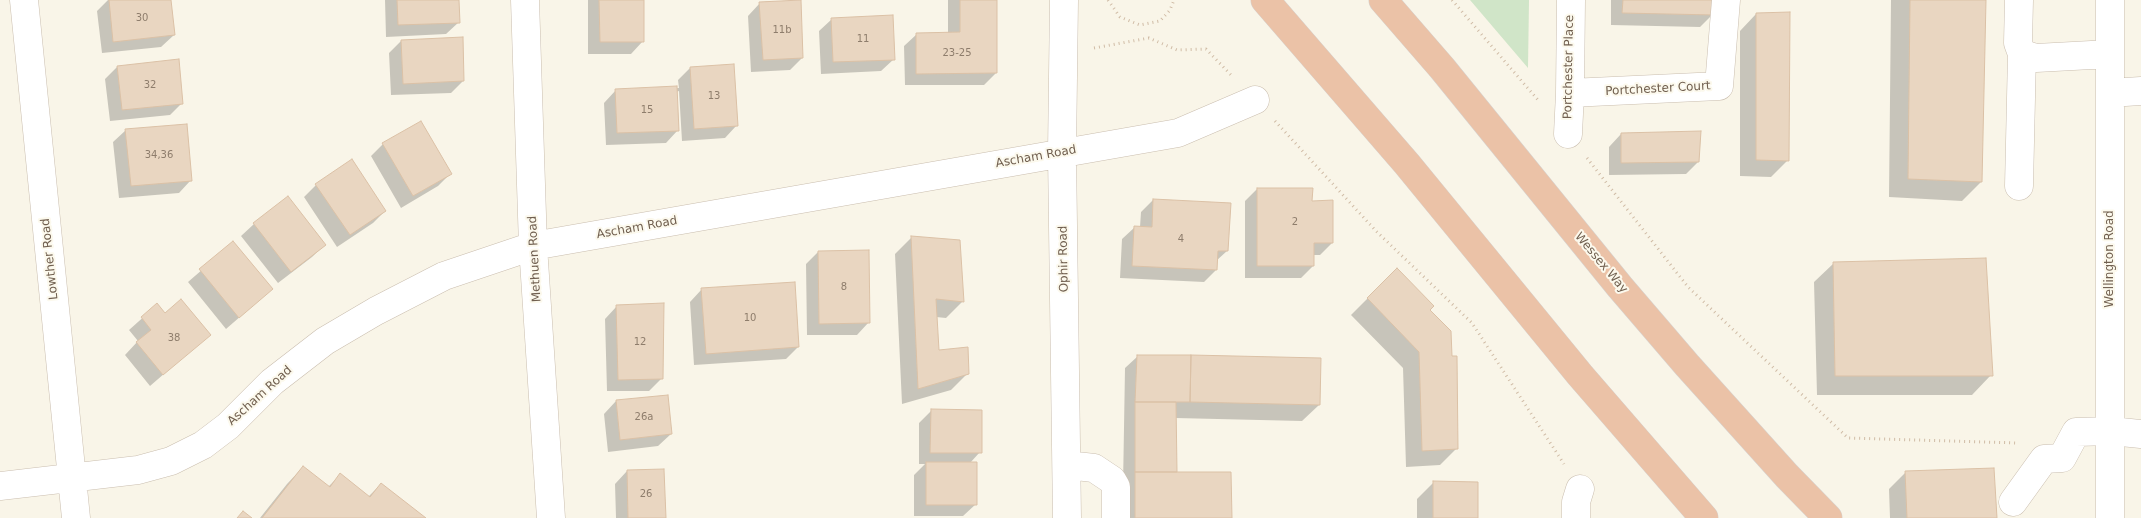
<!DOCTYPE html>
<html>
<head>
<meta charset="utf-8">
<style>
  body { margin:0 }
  canvas { display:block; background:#f9f5e8 }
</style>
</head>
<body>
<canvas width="2141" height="518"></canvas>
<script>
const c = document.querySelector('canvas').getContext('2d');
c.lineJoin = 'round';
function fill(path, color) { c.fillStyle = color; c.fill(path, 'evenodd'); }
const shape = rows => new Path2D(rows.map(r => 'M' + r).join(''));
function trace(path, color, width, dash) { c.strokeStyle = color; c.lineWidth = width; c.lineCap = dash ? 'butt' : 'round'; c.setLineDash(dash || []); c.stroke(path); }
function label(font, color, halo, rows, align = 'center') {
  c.font = font + ' "DejaVu Sans",sans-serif'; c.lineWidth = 4; c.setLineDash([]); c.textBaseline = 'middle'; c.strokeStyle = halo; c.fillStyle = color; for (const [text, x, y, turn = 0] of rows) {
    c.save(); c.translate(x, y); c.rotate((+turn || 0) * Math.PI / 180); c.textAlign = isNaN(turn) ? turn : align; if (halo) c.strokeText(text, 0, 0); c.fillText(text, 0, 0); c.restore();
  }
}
const green = shape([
  [1470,0,1529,0,1528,68]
]);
const shadow = shape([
  [108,0,170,0,174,35,161,47,102,53,97,11],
  [385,0,458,0,459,22,446,34,386,37],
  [588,0,642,0,643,41,631,54,588,54],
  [948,0,996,0,996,73,984,85,905,85,904,46,917,34,948,34],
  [1611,0,1712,0,1712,15,1700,27,1611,25],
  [1891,0,1985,0,1981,182,1962,201,1889,197],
  [760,3,802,58,790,70,751,72,748,16],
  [1756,14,1788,160,1771,177,1740,176,1740,31],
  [832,19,894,59,881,71,821,74,819,31],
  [401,41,463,81,451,93,391,95,389,53],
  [117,67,182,103,170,115,110,121,105,79],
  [690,68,737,125,725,138,682,141,679,91,676,92,678,130,666,143,606,145,604,103,616,90,679,88,678,80],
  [126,130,191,180,179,193,119,198,113,142],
  [1621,134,1698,162,1686,174,1609,175,1609,147],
  [383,144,450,174,438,186,401,208,371,156],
  [316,185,385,211,373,223,337,247,304,197],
  [1257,189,1311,202,1332,243,1320,255,1313,255,1313,266,1301,278,1245,278,1245,201],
  [288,198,324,245,312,257,278,283,241,236,254,224],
  [1153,200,1227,251,1216,261,1216,270,1204,282,1120,278,1122,239,1135,227,1140,227,1141,212],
  [912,237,963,301,946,318,936,317,938,351,967,374,951,390,902,404,895,254],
  [233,243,272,289,226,329,188,282],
  [818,252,869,322,857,335,807,335,806,264],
  [1834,263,1991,375,1972,395,1817,395,1814,282],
  [702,289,798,347,786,359,694,365,690,302],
  [1368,298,1429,310,1457,448,1440,465,1406,467,1403,368,1351,315],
  [157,305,165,314,209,335,150,386,125,355,138,341,129,330],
  [617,306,661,379,649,391,607,391,605,319],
  [1138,356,1319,405,1302,421,1175,418,1176,474,1231,518,1116,518,1123,486,1125,368],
  [616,401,671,434,658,446,608,452,604,414],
  [931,411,980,452,970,463,976,504,963,516,914,516,914,475,925,464,919,464,919,423],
  [303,467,328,487,340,475,368,497,381,484,424,518,260,518,287,484],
  [627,471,665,518,616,518,615,484],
  [1906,472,1996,518,1890,518,1889,489],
  [1434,482,1477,518,1417,518,1417,499]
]);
const building = shape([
  [109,0,171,0,175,35,113,42,109,0],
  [397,0,459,0,460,23,398,25,397,0],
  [599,0,644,0,644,42,600,42,599,0],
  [801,0,803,58,763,60,759,2,801,0],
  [960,0,997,0,997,73,916,74,916,33,960,32,960,0],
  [1623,0,1713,0,1714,15,1622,13,1623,0],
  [1910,0,1986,0,1982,182,1908,179,1910,0],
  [1790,12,1789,161,1756,160,1756,13,1790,12],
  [893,15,895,60,833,62,831,18,893,15],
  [463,37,464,81,403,84,401,40,463,37],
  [179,59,183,104,122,110,117,66,179,59],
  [734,64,738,126,694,129,690,67,734,64],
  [677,86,679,131,617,133,615,89,677,86],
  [421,121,452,174,413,196,382,143,421,121],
  [187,124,192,181,131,186,125,129,187,124],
  [1701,131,1699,162,1621,163,1621,133,1701,131],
  [352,159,386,211,350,235,315,184,352,159],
  [1257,188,1313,188,1312,201,1333,200,1333,243,1314,243,1314,266,1257,266,1257,188],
  [288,196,326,245,291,272,253,223,288,196],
  [1153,199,1231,203,1228,251,1218,251,1217,270,1132,266,1134,226,1152,227,1153,199],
  [911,236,960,240,964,302,936,299,939,350,968,347,969,374,918,389,911,236],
  [233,241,273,289,239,318,199,269,233,241],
  [869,250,870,323,819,324,818,251,869,250],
  [1986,258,1993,376,1835,376,1833,262,1986,258],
  [1397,268,1434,306,1430,310,1451,331,1452,356,1457,356,1458,449,1422,451,1419,352,1367,298,1397,268],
  [795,282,799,347,706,354,701,288,795,282],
  [181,299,211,335,163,375,136,342,151,330,141,317,157,303,165,313,181,299],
  [664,303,663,379,618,380,616,305,664,303],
  [1137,355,1191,355,1190,402,1135,402,1137,355],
  [1191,355,1321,358,1320,405,1190,402,1191,355],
  [668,395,672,434,620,440,616,400,668,395],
  [1135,402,1176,402,1177,472,1135,472,1135,402],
  [931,409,982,410,982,453,930,453,931,409],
  [926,462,977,462,977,505,926,505,926,462],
  [303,466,330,487,340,473,370,497,381,483,426,518,262,518,303,466],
  [1994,468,1997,518,1907,518,1905,471,1994,468],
  [664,469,666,518,628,518,627,470,664,469],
  [1135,472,1231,472,1232,518,1135,518,1135,472],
  [1433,481,1478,482,1478,518,1433,518,1433,481],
  [243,511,252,518,237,518,243,511]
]);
const path = shape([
  [1108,0,1120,17,1140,25,1160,21,1170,10,1174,0],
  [1452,0,1538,100],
  [1094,48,1149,38,1177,50,1206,49,1233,77],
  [1275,121,1376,231,1472,323,1564,464],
  [1587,158,1688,287,1848,438,2018,443]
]);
const minor = shape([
  [24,0,76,518],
  [525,0,533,246,551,518],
  [1064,0,1062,153,1067,518],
  [2019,0,2018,43,2022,54,2036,58,2110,54],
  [1570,93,1719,86,1726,0],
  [2110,93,2141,91],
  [1568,134,1570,93,1571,0],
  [2019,186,2022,54],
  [1067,465,1094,468,1112,480,1116,487,1116,518],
  [0,486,138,470,171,461,203,445,228,426,272,382,325,341,376,311,444,276,533,246,1178,133,1255,100],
  [2013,502,2044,459,2062,458,2076,432,2111,431,2141,434],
  [1576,518,1576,502,1580,489],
  [2110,518,2110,0]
]);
const highway = shape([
  [1265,0,1407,164,1580,375,1704,518],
  [1383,0,1442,68,1620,287,1687,365,1787,476,1828,518]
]);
const numberNames = [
  ["30",142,18],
  ["11b",782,30],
  ["11",863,39],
  ["23-25",957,53],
  ["32",150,85],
  ["13",714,96],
  ["15",647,110],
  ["34,36",159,155],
  ["2",1295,222],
  ["4",1181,239],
  ["8",844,287],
  ["10",750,318],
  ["38",174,338],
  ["12",640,342],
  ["26a",644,417],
  ["26",646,494]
];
const streetNames = [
  ["Portchester Place",1569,67,-89],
  ["Portchester Court",1658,89,-3],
  ["Ascham Road",1036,157,-10],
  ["Ascham Road",637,228,-10],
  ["Lowther Road",50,259,-96],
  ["Methuen Road",535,259,-93],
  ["Ophir Road",1064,259,-91],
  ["Wellington Road",2110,259,-90],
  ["Wessex Way",1601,263,50],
  ["Ascham Road",260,396,-42]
];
fill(green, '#d0e5c8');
fill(shadow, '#0003');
fill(building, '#e9d6c1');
trace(building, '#dbc1a6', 1);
trace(minor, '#cabeaf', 29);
trace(highway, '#d7d2ce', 29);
trace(path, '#d0bca6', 3, [1, 4]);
trace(minor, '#fff', 28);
trace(highway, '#ebc2a7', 28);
label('10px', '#8e7d6c', null, numberNames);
label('12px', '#705f4f', '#fcf9ed', streetNames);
</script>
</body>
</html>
